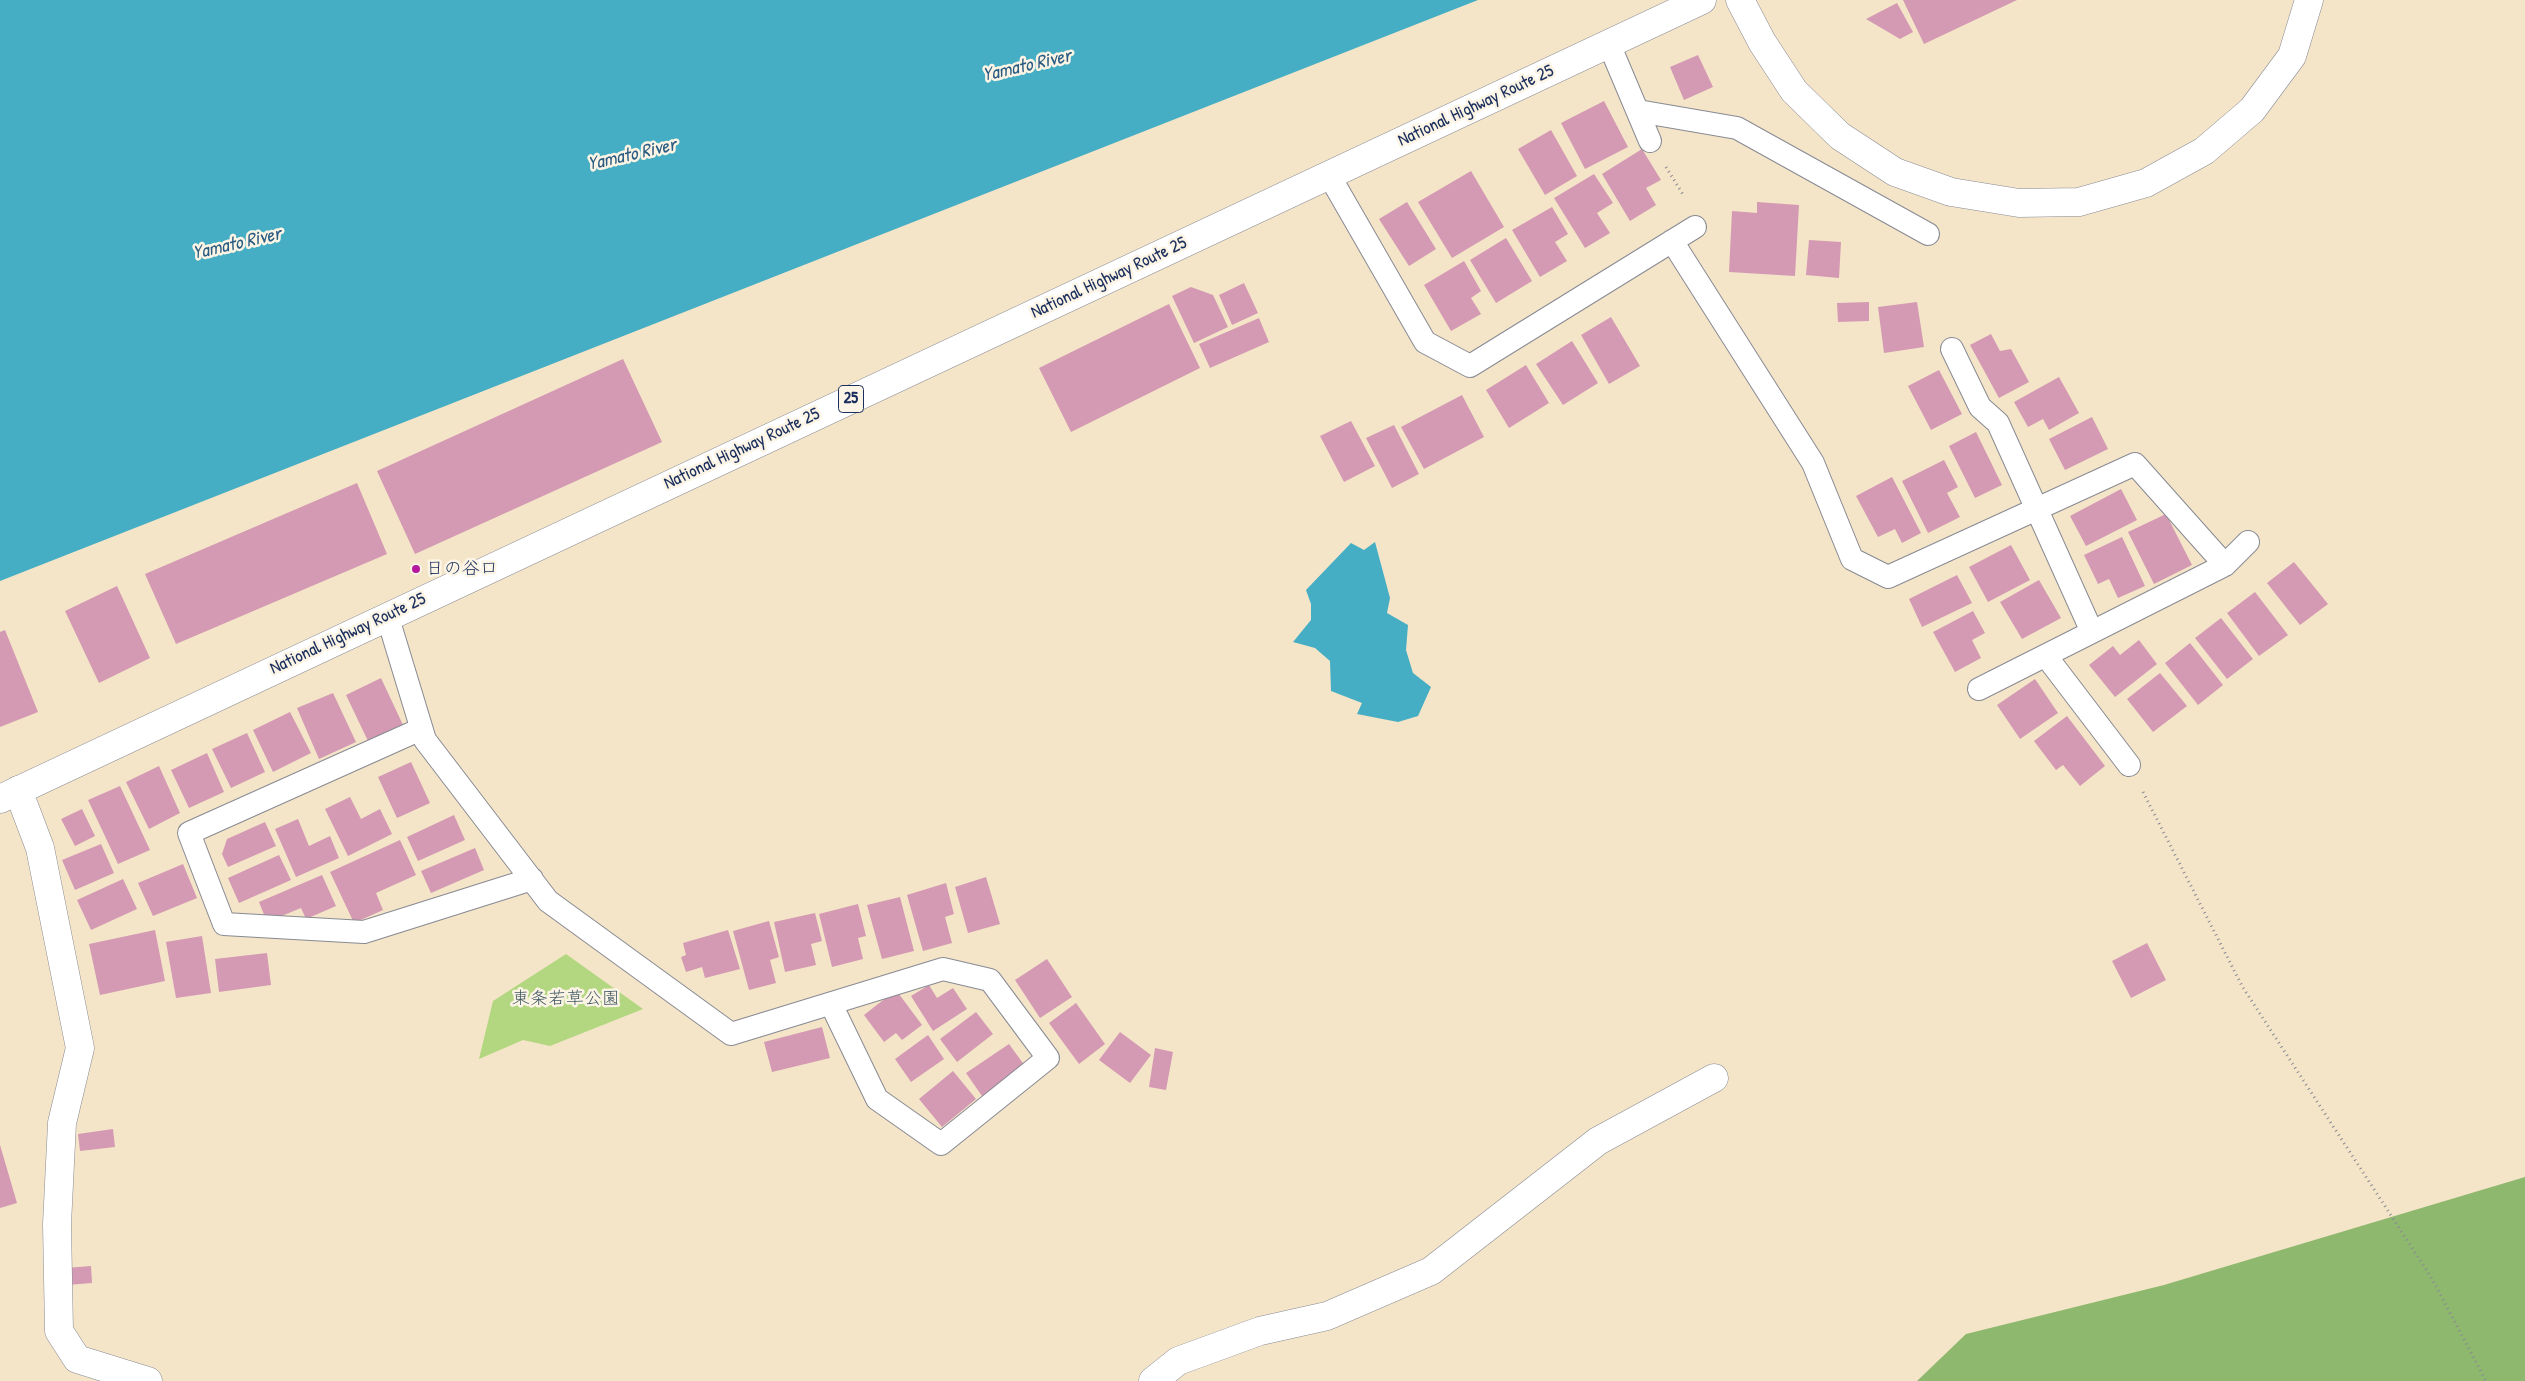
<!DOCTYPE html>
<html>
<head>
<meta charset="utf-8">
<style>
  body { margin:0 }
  canvas { display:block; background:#f4e4c8 }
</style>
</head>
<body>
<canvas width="2525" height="1381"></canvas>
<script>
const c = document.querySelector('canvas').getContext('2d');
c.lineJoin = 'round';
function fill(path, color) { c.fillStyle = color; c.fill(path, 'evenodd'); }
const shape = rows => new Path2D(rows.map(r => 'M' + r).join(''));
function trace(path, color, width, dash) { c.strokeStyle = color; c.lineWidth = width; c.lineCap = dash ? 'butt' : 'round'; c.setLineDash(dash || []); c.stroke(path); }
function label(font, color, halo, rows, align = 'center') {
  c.font = font + ' "Patrick Hand","Klee One",sans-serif'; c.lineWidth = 5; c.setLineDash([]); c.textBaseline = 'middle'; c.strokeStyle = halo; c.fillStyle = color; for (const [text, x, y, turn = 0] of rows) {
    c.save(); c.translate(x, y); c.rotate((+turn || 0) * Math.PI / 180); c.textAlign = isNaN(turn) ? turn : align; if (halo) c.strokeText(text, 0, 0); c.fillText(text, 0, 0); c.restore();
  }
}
const green = shape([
  [566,954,643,1009,550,1046,523,1040,479,1059,493,1001]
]);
const forest = shape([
  [2525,1177,2525,1381,1917,1381,1966,1334,2164,1285]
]);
const water = shape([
  [0,0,1478,0,0,581],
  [1375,542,1390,598,1387,613,1408,625,1406,650,1413,673,1431,687,1418,716,1398,722,1357,714,1362,703,1331,691,1330,661,1315,648,1293,642,1311,620,1311,604,1306,590,1351,543,1364,550]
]);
const building = shape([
  [1903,0,2017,0,1924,44],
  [1897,3,1913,32,1900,39,1866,19],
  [1698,55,1713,87,1684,100,1670,67],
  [1604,101,1628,147,1585,169,1561,123],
  [1551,130,1577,176,1545,195,1518,149],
  [1642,149,1661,180,1646,188,1656,205,1630,221,1602,174],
  [1471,171,1504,227,1452,258,1418,202],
  [1594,174,1613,203,1597,213,1610,233,1585,248,1554,198],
  [1407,202,1436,249,1409,266,1379,219],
  [1757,202,1799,205,1795,276,1729,272,1732,211,1757,213],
  [1552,207,1568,234,1555,242,1567,261,1540,277,1512,230],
  [1506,238,1532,281,1496,303,1470,260],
  [1809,240,1841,242,1839,278,1806,275],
  [1464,261,1481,291,1471,298,1481,314,1451,331,1424,285],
  [1244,283,1258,313,1232,325,1219,295],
  [1191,287,1213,295,1228,327,1194,343,1172,296],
  [1869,302,1869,321,1838,322,1837,303],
  [1917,302,1924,347,1884,353,1878,307],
  [1169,304,1200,368,1071,432,1039,368],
  [1611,317,1640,366,1609,384,1581,335],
  [1259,318,1269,342,1210,368,1199,344],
  [1991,334,2000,351,2011,349,2029,382,1999,398,1970,345],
  [1572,341,1598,383,1563,405,1536,364],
  [623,359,662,442,415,554,377,471],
  [1526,365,1549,403,1509,428,1486,390],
  [1939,370,1962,414,1931,430,1908,386],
  [2059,377,2079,413,2049,430,2043,419,2028,427,2014,402],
  [1462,395,1484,437,1424,469,1401,427],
  [2092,417,2108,449,2065,470,2049,439],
  [1351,421,1375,466,1344,482,1320,436],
  [1394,425,1419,474,1392,488,1366,438],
  [1976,432,2002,485,1975,498,1949,446],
  [1944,460,1958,487,1947,493,1960,517,1928,533,1902,481],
  [1892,477,1921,533,1902,543,1895,529,1878,537,1856,496],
  [357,483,387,554,176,644,145,574],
  [2121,489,2137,520,2086,546,2070,516],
  [2166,514,2192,565,2154,584,2128,532],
  [2122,537,2145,586,2118,598,2109,579,2098,584,2084,555],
  [2011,545,2030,580,1988,602,1969,567],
  [2294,562,2328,604,2300,625,2267,583],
  [1957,575,1972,603,1922,627,1909,599],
  [2039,580,2061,618,2022,639,2000,602],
  [117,586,150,658,99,683,65,611],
  [2255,592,2288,635,2259,656,2227,613],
  [1973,611,1985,633,1972,640,1981,658,1955,672,1933,632],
  [2221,618,2253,659,2227,679,2195,638],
  [5,630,38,712,0,727,0,632],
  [2139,640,2157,664,2115,697,2089,665,2113,646,2120,655],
  [2190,643,2223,685,2198,705,2165,663],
  [2160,673,2187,706,2153,732,2127,699],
  [381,678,403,725,368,741,346,695],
  [2035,679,2058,713,2020,739,1997,705],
  [333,693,356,742,319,759,297,708],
  [290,712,311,753,273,772,253,730],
  [2067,716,2105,766,2080,786,2063,765,2056,770,2034,741],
  [247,733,265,772,231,788,212,749],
  [207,753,224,792,189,808,171,770],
  [411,762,430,803,397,818,378,777],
  [159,766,180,813,149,829,126,782],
  [120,786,150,850,118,864,88,800],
  [350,797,361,819,380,809,392,834,348,856,325,809],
  [82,809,95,836,75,846,61,819],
  [454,815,465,840,418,861,407,837],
  [298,819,309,846,330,836,339,858,296,877,275,829],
  [265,822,276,846,228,867,222,854,227,839],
  [400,840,416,875,376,893,383,910,354,923,330,872],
  [101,844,114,873,75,890,62,860],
  [475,848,484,870,431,893,421,871],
  [279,855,291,880,239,903,228,878],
  [183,864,197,898,153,916,138,883],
  [322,875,336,906,306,919,301,908,267,922,259,902],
  [986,877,1000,924,968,933,955,887],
  [123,879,137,909,91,930,77,900],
  [946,883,954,914,945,917,952,943,923,951,907,895],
  [900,897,914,951,882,959,867,905],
  [858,904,866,936,858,938,863,959,832,967,819,914],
  [815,913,822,941,811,944,816,965,785,972,774,922],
  [769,921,779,957,770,960,776,983,749,990,733,931],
  [155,930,165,981,100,995,89,944],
  [728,930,740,969,705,978,702,967,686,972,681,957,686,955,683,943],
  [202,936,211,993,176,998,166,942],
  [2147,943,2166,980,2131,998,2112,961],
  [267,953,271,985,219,992,215,959],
  [1047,959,1072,997,1040,1018,1015,980],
  [929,985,937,998,953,988,967,1009,933,1031,911,996],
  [896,990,922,1025,902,1040,896,1033,884,1042,864,1015],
  [1076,1003,1105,1044,1079,1064,1049,1023],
  [976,1012,993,1034,957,1062,940,1039],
  [822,1027,830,1058,772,1072,764,1042],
  [1120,1032,1151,1055,1130,1083,1099,1060],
  [928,1035,944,1059,911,1082,895,1059],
  [1009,1044,1025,1066,982,1096,966,1073],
  [1155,1048,1173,1052,1166,1090,1149,1087],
  [953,1071,976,1099,942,1127,919,1099],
  [113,1129,115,1147,80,1151,78,1134],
  [0,1145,17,1203,0,1208],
  [91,1266,92,1283,67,1285,66,1268]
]);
const path = shape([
  [1666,167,1684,196],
  [2143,792,2242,986,2431,1277,2486,1381]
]);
const lane = shape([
  [1609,44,1650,141],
  [1638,111,1737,128,1928,234],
  [1329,175,1425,342,1470,366,1695,227],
  [1672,241,1813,463,1852,559,1888,577,2135,464,2225,565],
  [1952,349,1980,407,1998,423,2092,632],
  [387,615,425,740,548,901,731,1034,943,969,990,980,1048,1058,941,1144,877,1099,831,1004],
  [2046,656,2129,765],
  [1979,689,2225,565,2248,542],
  [421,729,189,833,224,924,364,932,532,879]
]);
const street = shape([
  [18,790,40,848,80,1048,62,1123,57,1224,59,1331,77,1359,148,1381],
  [1153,1381,1178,1361,1260,1331,1327,1316,1431,1271,1598,1141,1714,1078]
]);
const secondary = shape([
  [1740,0,1762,42,1794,91,1840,136,1895,172,1951,192,2019,203,2079,202,2146,183,2204,151,2252,110,2292,56,2309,0]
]);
const highway = shape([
  [0,799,1702,0]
]);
const markers = [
  [416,569,5,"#b5179e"]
];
const shields = [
  [851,399,25]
];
const shieldNames = [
  ["25",851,399]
];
const streetNames = [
  ["National Highway Route 25",1476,106,-25],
  ["National Highway Route 25",1109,278,-25],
  ["National Highway Route 25",742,449,-25],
  ["National Highway Route 25",348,634,-25]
];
const poiNames = [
  ["日の谷口",426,569]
];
const parkNames = [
  ["東条若草公園",566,999]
];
const waterNames = [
  ["Yamato River",1027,66,-13],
  ["Yamato River",632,155,-13],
  ["Yamato River",237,244,-13]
];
fill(green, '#b3d780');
fill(forest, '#8eb86e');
fill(water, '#45aec4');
fill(building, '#d49ab3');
trace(lane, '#888a93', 24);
trace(street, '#888a93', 29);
trace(secondary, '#888a93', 29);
trace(highway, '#888a93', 29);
trace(path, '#888a93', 3, [1, 4]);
trace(lane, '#fff', 22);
trace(street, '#fff', 28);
trace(secondary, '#fff', 28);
trace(highway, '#fff', 28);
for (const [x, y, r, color] of markers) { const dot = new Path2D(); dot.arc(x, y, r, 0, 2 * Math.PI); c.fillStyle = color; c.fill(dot); trace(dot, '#fcf5e5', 2); }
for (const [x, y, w] of shields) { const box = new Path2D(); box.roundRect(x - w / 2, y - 13.5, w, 27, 4); c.fillStyle = '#fcf5e5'; c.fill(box); trace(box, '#1b2f5e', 1); }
label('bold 16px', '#1b2f5e', null, shieldNames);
label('18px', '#1b2f5e', '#fcf5e5', streetNames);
label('18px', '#1b2f5e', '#fcf5e5', poiNames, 'left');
label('18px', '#415966', '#fcf5e5', parkNames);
label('italic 19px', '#2a5b82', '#fcf5e5', waterNames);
</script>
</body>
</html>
